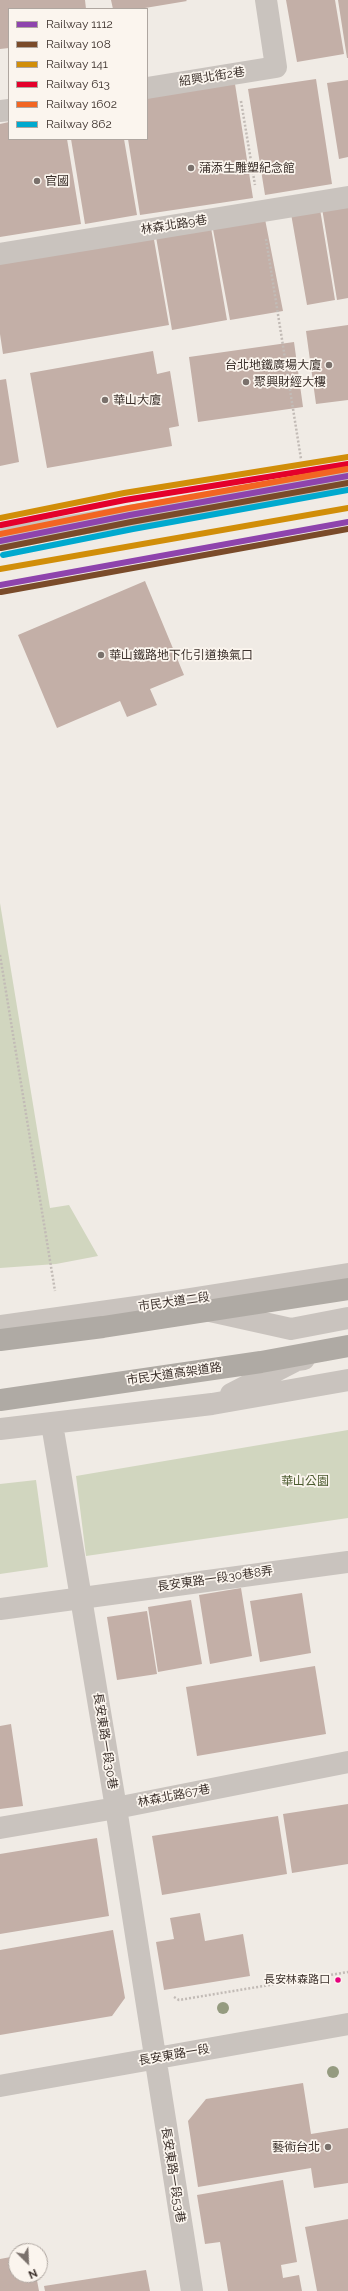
<!DOCTYPE html>
<html>
<head>
<meta charset="utf-8">
<style>
  body { margin:0 }
  #map { position:relative; width:348px; height:2291px; overflow:hidden; background:#f0ebe5; font-family:Raleway,sans-serif }
  canvas { display:block }
  .legend { position:absolute; left:8px; top:8px; width:140px; height:132px; box-sizing:border-box; background:#fbf5ee; border:1px solid #aea6a0; margin:0; padding:5px 7px; list-style:none; font-size:12px; color:#3b302b }
  .legend li { display:flex; align-items:center; gap:8px; height:20px }
  .legend b { width:20px; border:1px solid #aea6a0 }
  .north { position:absolute; left:8px; top:2243px; width:40px; height:40px; box-sizing:border-box; background:#fbf5ee; border:1px solid #aea6a0; border-radius:50%; rotate:156deg; font-size:11px; font-weight:700; line-height:16px; text-align:center; color:#3b302b }
  .north::after { content:''; display:block; margin:auto; width:14px; height:18px; background:#7a716c; clip-path:polygon(50% 0,100% 100%,50% 72%,0 100%) }
</style>
</head>
<body>
<div id="map">
<canvas width="348" height="2291"></canvas>
<ul class="legend">
<li><b style="height:5px;background:#8e44ad"></b>Railway 1112</li>
<li><b style="height:5px;background:#7a4b2a"></b>Railway 108</li>
<li><b style="height:5px;background:#d18e09"></b>Railway 141</li>
<li><b style="height:5px;background:#e4002b"></b>Railway 613</li>
<li><b style="height:5px;background:#f26522"></b>Railway 1602</li>
<li><b style="height:5px;background:#00a9ce"></b>Railway 862</li>
</ul>
<div class="north">N</div>
</div>
<script>
const c = document.querySelector('canvas').getContext('2d');
c.lineJoin = 'round';
function fill(path, color) { c.fillStyle = color; c.fill(path, 'evenodd'); }
const shape = rows => new Path2D(rows.map(r => 'M' + r).join(''));
function trace(path, color, width, dash) { c.strokeStyle = color; c.lineWidth = width; c.lineCap = dash ? 'butt' : 'round'; c.setLineDash(dash || []); c.stroke(path); }
function label(font, color, halo, rows, align = 'center') {
  c.font = font + ' Raleway,"Noto Sans TC",sans-serif'; c.lineWidth = 3.5; c.setLineDash([]); c.textBaseline = 'middle'; c.strokeStyle = halo; c.fillStyle = color; for (const [text, x, y, turn = 0] of rows) {
    c.save(); c.translate(x, y); c.rotate((+turn || 0) * Math.PI / 180); c.textAlign = isNaN(turn) ? turn : align; if (halo) c.strokeText(text, 0, 0); c.fillText(text, 0, 0); c.restore();
  }
}
const green = shape([
  [0,903,50,1208,69,1205,98,1256,56,1264,0,1268],
  [348,1430,348,1518,86,1556,76,1476],
  [36,1480,48,1567,0,1574,0,1484]
]);
const building = shape([
  [0,0,85,0,86,9,9,9,9,48,0,49],
  [111,0,186,0,187,1,139,9,113,9],
  [286,0,335,0,344,54,297,62],
  [338,0,348,0,348,58,347,58],
  [316,79,332,184,265,195,248,89],
  [348,80,348,157,339,159,327,83],
  [235,84,253,198,140,215,128,139,147,139,147,98],
  [9,122,9,139,67,139,81,224,0,237,0,124],
  [71,139,124,139,137,215,85,224],
  [348,198,348,298,337,300,321,202],
  [319,203,335,300,307,305,290,208],
  [264,214,283,311,230,320,212,224],
  [210,222,227,320,172,330,155,231],
  [153,234,169,325,3,354,0,334,0,248],
  [348,325,348,400,316,404,306,331],
  [294,342,303,407,198,422,189,357],
  [153,351,157,374,170,371,179,426,169,428,172,446,47,468,30,373],
  [6,379,19,462,0,466,0,380],
  [145,581,184,675,150,689,157,705,127,717,120,701,57,728,18,635],
  [241,1588,252,1656,210,1664,199,1595],
  [302,1593,311,1653,260,1662,250,1601],
  [191,1600,202,1664,158,1672,148,1607],
  [147,1611,157,1674,117,1680,107,1617],
  [315,1666,326,1734,197,1756,186,1687],
  [11,1724,23,1806,0,1809,0,1726],
  [348,1804,348,1864,292,1873,283,1814],
  [278,1816,287,1874,162,1895,152,1836],
  [97,1838,109,1916,0,1934,0,1854],
  [200,1913,205,1941,243,1934,250,1976,164,1990,156,1942,174,1939,170,1918],
  [113,1930,125,1998,112,2016,0,2035,0,1950],
  [303,2083,311,2134,348,2128,348,2183,314,2188,311,2168,198,2187,188,2121,206,2099],
  [283,2180,297,2262,281,2265,283,2278,299,2275,302,2291,228,2291,220,2242,205,2244,197,2195],
  [348,2219,348,2291,317,2291,305,2227],
  [16,2256,16,2275,36,2275,39,2291,0,2291,0,2259],
  [146,2270,150,2291,45,2291,44,2286]
]);
const path = shape([
  [241,101,255,185],
  [266,239,301,459],
  [0,955,55,1291],
  [174,1997,179,2000,348,1972]
]);
const minor = shape([
  [147,88,276,67,266,0],
  [0,111,9,110],
  [0,254,348,197],
  [0,538,348,479],
  [210,1311,291,1329,348,1318],
  [0,1326,172,1302,348,1274],
  [231,1394,297,1360,304,1359],
  [52,1424,116,1808,192,2291],
  [0,1429,212,1404,348,1380],
  [0,1609,348,1562],
  [0,1828,116,1808,348,1762],
  [0,2086,348,2024]
]);
const highway = shape([
  [0,1400,261,1362,348,1346]
]);
const highwayBridge = shape([
  [0,1340,103,1327,348,1289]
]);
const rail1 = shape([
  [0,541,130,515,348,476],
  [0,585,348,522]
]);
const rail2 = shape([
  [1,548,131,522,348,483],
  [1,592,348,529]
]);
const rail3 = shape([
  [0,518,124,493,348,457],
  [0,569,348,508]
]);
const rail4 = shape([
  [1,525,125,500,348,464]
]);
const rail5 = shape([
  [0,534,129,508,347,469]
]);
const rail6 = shape([
  [3,555,133,529,348,490]
]);
const trees = [
  [223,2008],
  [333,2072]
];
const markers = [
  [191,168,4,"#7a716c"],
  [37,181,4,"#7a716c"],
  [329,365,4,"#7a716c"],
  [246,382,4,"#7a716c"],
  [105,400,4,"#7a716c"],
  [101,655,4,"#7a716c"],
  [338,1980,3.5,"#e5007d"],
  [328,2147,4,"#7a716c"]
];
const busNames = [
  ["長安林森路口",330,1980]
];
const streetNames = [
  ["紹興北街2巷",212,77,-9],
  ["林森北路9巷",174,225,-9],
  ["市民大道二段",174,1302,-8],
  ["市民大道高架道路",174,1374,-8],
  ["長安東路一段30巷8弄",215,1579,-8],
  ["長安東路一段30巷",105,1741,81],
  ["林森北路67巷",174,1796,-11],
  ["長安東路一段",174,2055,-10],
  ["長安東路一段53巷",173,2175,81]
];
const poiNames = [
  ["蒲添生雕塑紀念館",199,168],
  ["官國",45,181],
  ["台北地鐵廣場大廈",321,365,"right"],
  ["聚興財經大樓",254,382],
  ["華山大廈",113,400],
  ["華山鐵路地下化引道換氣口",109,655],
  ["藝術台北",320,2147,"right"]
];
const parkNames = [
  ["華山公園",305,1481]
];
fill(green, '#d1d6bf');
fill(building, '#c3afa7');
trace(path, '#c2bbb6', 2.5, [2, 2]);
trace(minor, '#c9c3be', 22);
trace(highway, '#afaaa4', 22);
trace(highwayBridge, '#afaaa4', 22);
trace(rail1, '#8e44ad', 6);
trace(rail2, '#7a4b2a', 6);
trace(rail3, '#d18e09', 6);
trace(rail4, '#e4002b', 6);
trace(rail5, '#f26522', 6);
trace(rail6, '#00a9ce', 6);
c.fillStyle = '#959b80';
for (const [x, y] of trees) { c.beginPath(); c.arc(x, y, 6, 0, 2 * Math.PI); c.fill(); }
for (const [x, y, r, color] of markers) { const dot = new Path2D(); dot.arc(x, y, r, 0, 2 * Math.PI); c.fillStyle = color; c.fill(dot); trace(dot, '#fbf5ee', 1.5); }
label('11px', '#3b302b', '#fbf5ee', busNames, 'right');
label('12px', '#3b302b', '#fbf5ee', streetNames);
label('12px', '#3b302b', '#fbf5ee', poiNames, 'left');
label('12px', '#4a5a2e', '#fbf5ee', parkNames);
</script>
</body>
</html>
